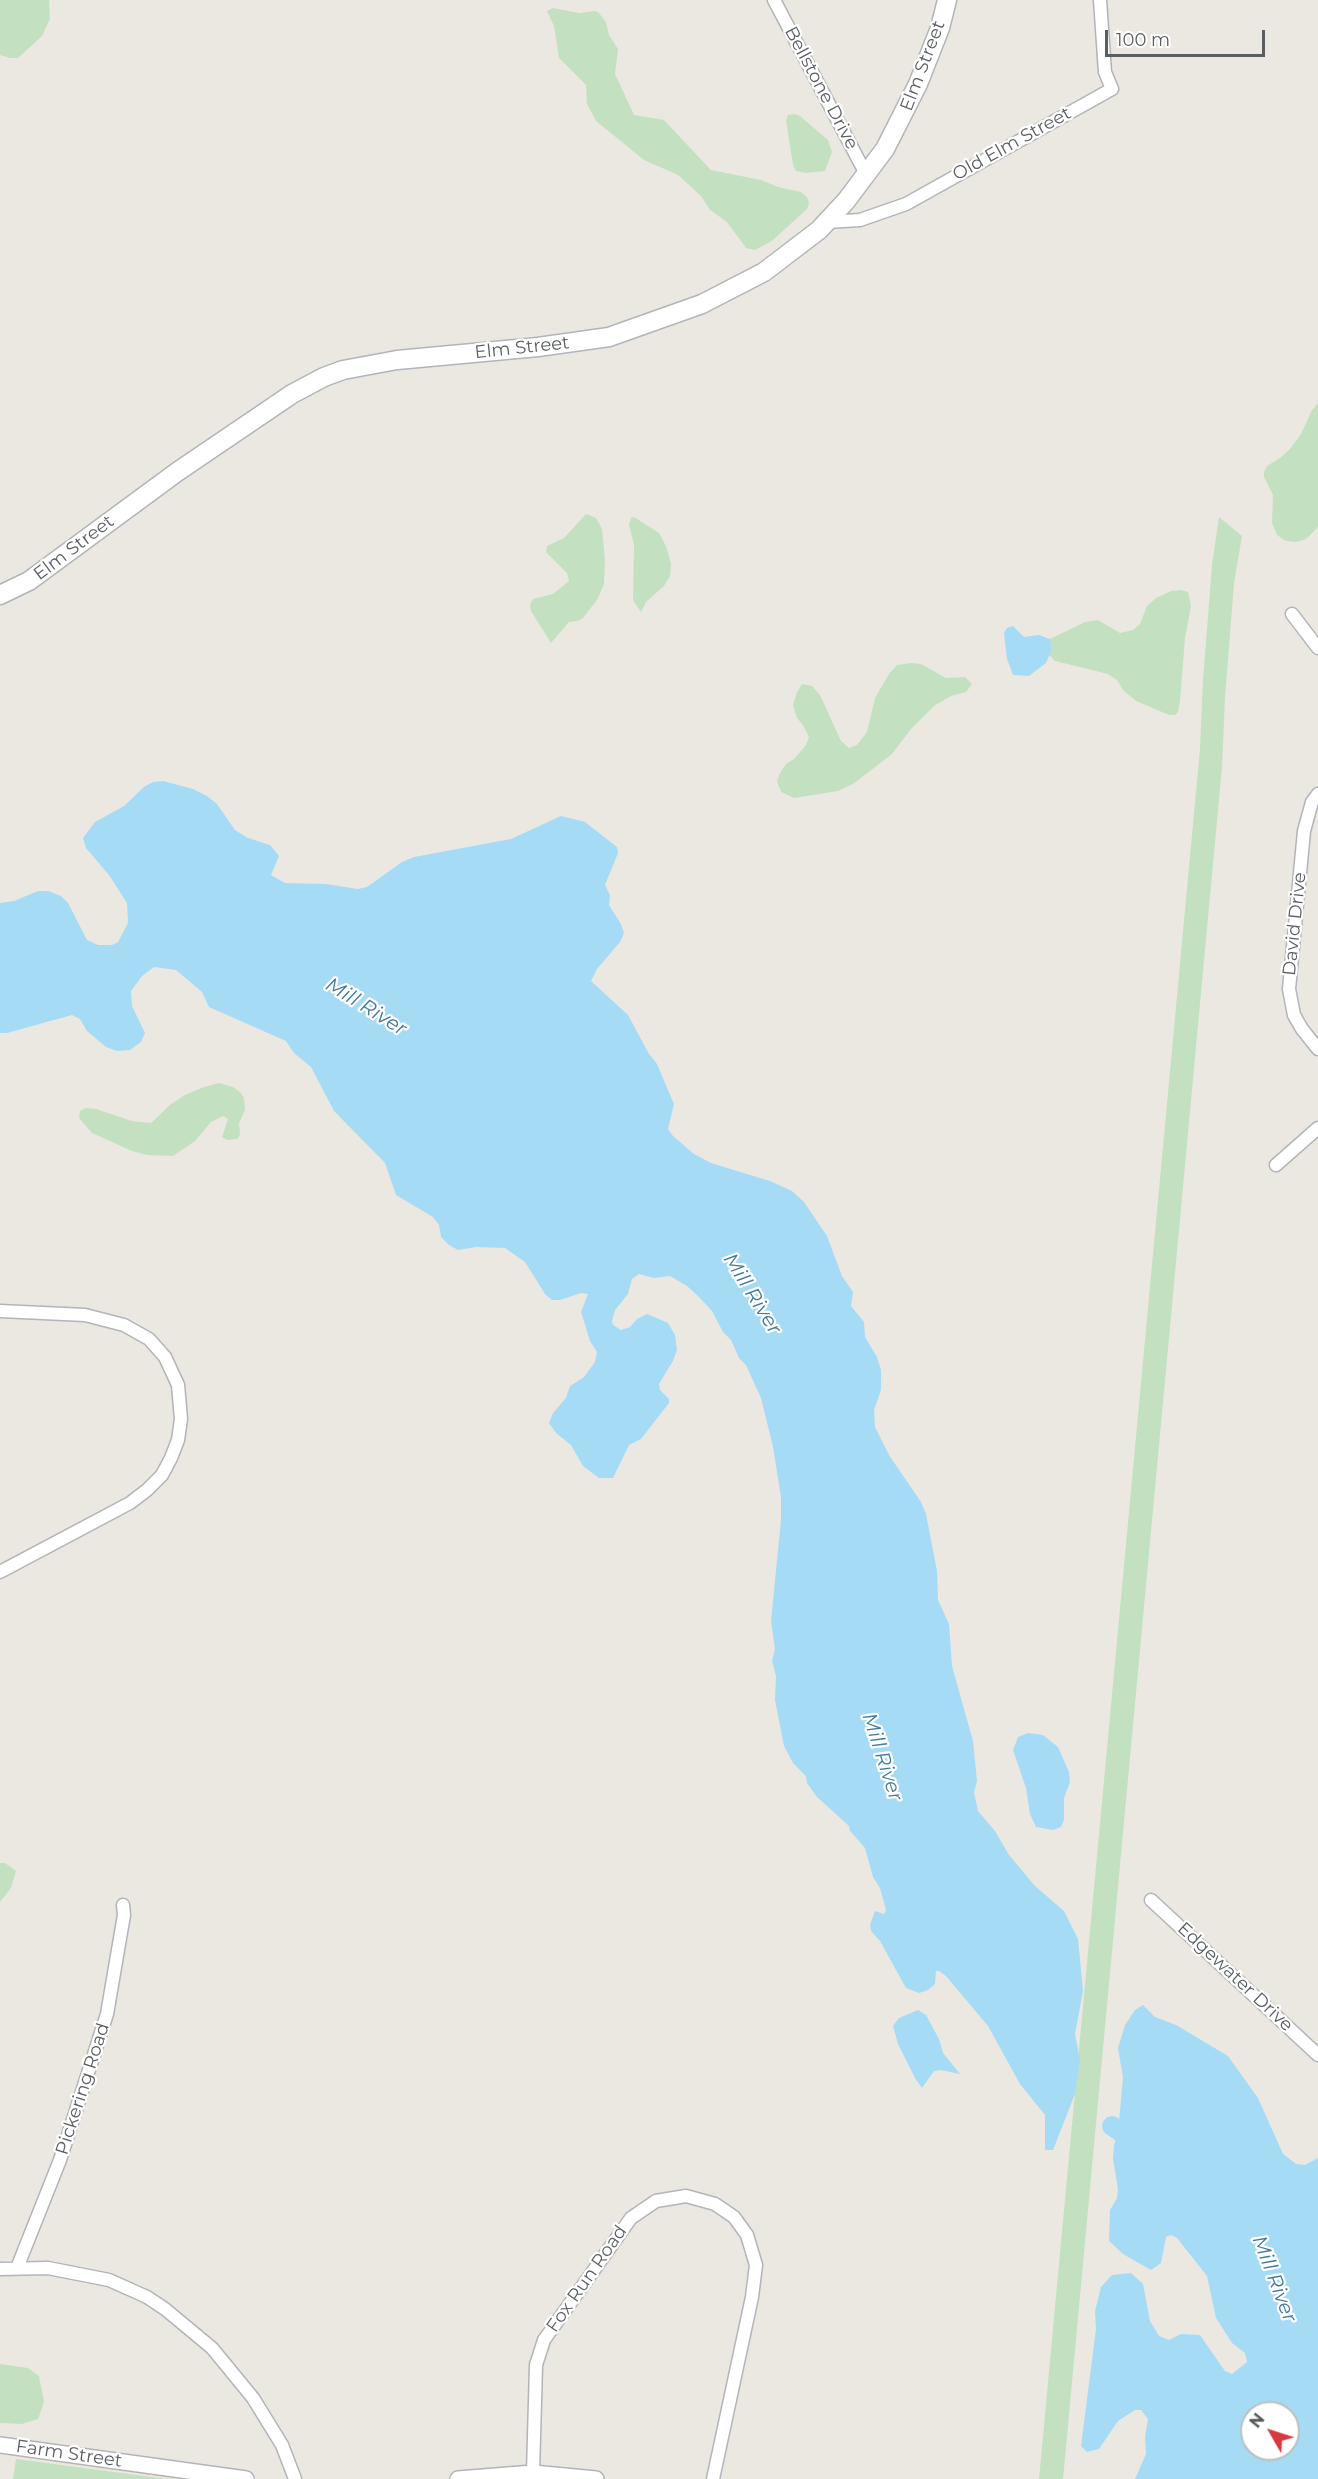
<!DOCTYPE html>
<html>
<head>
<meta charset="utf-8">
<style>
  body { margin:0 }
  #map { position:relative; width:1318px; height:2479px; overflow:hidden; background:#ebe8e1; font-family:Montserrat,sans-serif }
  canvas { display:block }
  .north { position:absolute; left:1240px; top:2401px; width:60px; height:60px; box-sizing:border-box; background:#fff; border:2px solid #bdbfc0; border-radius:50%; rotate:309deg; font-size:16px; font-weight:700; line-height:24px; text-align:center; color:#5a5e61 }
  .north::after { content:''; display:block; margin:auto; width:21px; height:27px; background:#d73b3f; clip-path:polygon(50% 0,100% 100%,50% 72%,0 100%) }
  .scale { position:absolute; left:1105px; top:30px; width:160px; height:27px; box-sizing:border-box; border:3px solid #5a5e61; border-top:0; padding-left:8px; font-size:18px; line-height:21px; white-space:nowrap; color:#5a5e61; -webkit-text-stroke:4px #fff; paint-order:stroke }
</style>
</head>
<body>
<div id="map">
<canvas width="1318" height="2479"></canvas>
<div class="north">N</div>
<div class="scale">100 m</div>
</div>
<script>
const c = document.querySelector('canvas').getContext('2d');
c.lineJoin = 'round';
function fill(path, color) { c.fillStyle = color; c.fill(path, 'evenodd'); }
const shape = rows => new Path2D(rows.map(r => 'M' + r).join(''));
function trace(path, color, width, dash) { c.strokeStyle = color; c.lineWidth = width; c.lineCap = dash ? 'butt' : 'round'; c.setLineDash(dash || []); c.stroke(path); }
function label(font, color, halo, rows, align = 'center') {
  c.font = font + ' Montserrat,sans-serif'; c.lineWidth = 4.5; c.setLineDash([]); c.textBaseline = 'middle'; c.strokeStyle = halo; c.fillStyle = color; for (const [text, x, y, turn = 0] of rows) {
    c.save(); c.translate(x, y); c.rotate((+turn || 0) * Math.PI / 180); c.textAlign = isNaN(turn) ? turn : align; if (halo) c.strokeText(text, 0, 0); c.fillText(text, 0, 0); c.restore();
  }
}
const green = shape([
  [0,0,49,0,50,19,42,36,18,58,10,58,0,55],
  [553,8,579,13,594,11,598,12,606,22,609,35,618,49,615,74,634,115,664,120,711,170,761,180,778,187,801,192,807,197,809,203,807,209,772,241,755,250,746,248,727,222,710,210,701,196,678,175,644,160,596,121,587,104,586,85,559,58,554,26,547,11],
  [795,114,800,116,828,140,832,152,825,171,806,173,796,171,793,165,786,120,788,115],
  [1318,403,1318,527,1306,539,1296,542,1286,541,1277,535,1272,523,1273,495,1264,477,1264,472,1267,466,1280,458,1290,449,1301,434,1312,410],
  [586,514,596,518,602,529,605,561,604,584,597,600,583,618,578,621,569,622,551,643,531,611,530,605,533,599,553,594,569,581,567,573,546,552,547,546,564,538],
  [634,517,659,533,666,546,671,564,670,576,664,586,646,602,641,612,633,600,634,545,629,525,631,518],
  [1219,517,1242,536,1234,583,1225,698,1222,767,1063,2479,1039,2479,1200,749,1203,680,1212,565],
  [1181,590,1188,592,1191,606,1185,638,1180,701,1178,712,1175,715,1169,715,1136,701,1123,690,1117,680,1108,674,1055,661,1049,655,1052,649,1050,639,1085,622,1098,620,1120,633,1133,630,1140,624,1147,606,1156,598,1171,591],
  [911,663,921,664,946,678,965,677,972,684,966,692,951,696,934,706,911,729,892,754,853,784,838,791,794,798,781,792,777,781,780,773,786,764,794,759,806,745,809,737,803,725,797,718,793,705,797,692,802,684,812,686,820,695,841,741,849,748,857,745,867,732,875,698,889,674,897,665],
  [219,1083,233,1087,240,1092,244,1098,245,1110,239,1123,240,1135,237,1139,227,1140,222,1137,228,1119,223,1116,211,1122,195,1141,173,1156,147,1155,132,1151,92,1133,79,1118,80,1111,86,1108,96,1109,132,1121,151,1123,171,1104,185,1095,204,1087],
  [0,1863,5,1863,16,1871,11,1888,0,1902],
  [0,2364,28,2368,39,2376,44,2402,38,2419,22,2424,0,2423],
  [16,2459,167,2479,13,2479]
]);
const water = shape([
  [1013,626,1024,637,1039,635,1050,639,1052,649,1046,663,1029,676,1013,675,1007,659,1004,633,1007,628],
  [163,781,193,789,207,796,217,804,235,830,248,838,270,845,279,856,271,875,285,883,326,884,358,889,367,887,402,862,414,857,511,839,561,816,585,822,617,847,618,853,605,885,610,895,609,905,621,924,624,933,620,942,597,969,591,981,628,1015,649,1054,657,1064,674,1104,668,1129,673,1136,694,1154,711,1163,770,1181,792,1191,804,1202,827,1236,842,1276,853,1292,851,1306,864,1322,865,1337,877,1357,881,1370,881,1390,874,1410,875,1427,889,1455,921,1502,926,1514,937,1571,938,1600,949,1624,952,1666,973,1741,977,1781,974,1792,978,1811,995,1831,1009,1855,1035,1886,1064,1911,1078,1939,1083,1991,1075,2034,1080,2060,1075,2094,1053,2150,1045,2150,1045,2115,1020,2084,988,2026,946,1976,939,1971,936,1971,935,1984,928,1990,919,1993,906,1988,880,1941,871,1931,870,1925,875,1911,884,1914,886,1910,880,1888,873,1877,865,1848,850,1831,849,1826,817,1797,807,1783,806,1776,793,1763,784,1746,775,1700,776,1676,772,1661,775,1649,771,1621,781,1520,781,1497,773,1447,761,1398,746,1365,739,1358,731,1340,723,1332,712,1311,699,1297,687,1286,670,1276,654,1278,639,1274,632,1279,628,1294,615,1310,612,1321,613,1325,621,1330,630,1327,637,1319,647,1314,668,1323,675,1335,677,1350,673,1361,659,1384,660,1390,669,1399,669,1403,641,1439,629,1445,613,1478,599,1478,583,1466,571,1445,556,1433,549,1423,553,1413,566,1398,570,1386,584,1377,595,1362,597,1352,590,1341,581,1312,588,1294,581,1293,560,1300,552,1300,545,1294,525,1262,505,1248,476,1247,458,1250,449,1245,441,1237,439,1225,433,1217,396,1195,385,1163,334,1111,311,1067,294,1053,286,1041,209,1007,202,992,176,970,154,967,142,976,131,991,132,1006,145,1033,141,1042,130,1050,117,1051,106,1047,87,1031,80,1019,72,1015,7,1033,0,1033,0,903,14,901,38,891,48,891,61,896,68,903,87,940,98,945,112,945,118,942,128,923,127,903,109,875,86,848,83,838,95,822,124,806,144,787,153,782],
  [1028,1733,1043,1735,1058,1747,1069,1772,1070,1782,1064,1798,1064,1820,1061,1827,1053,1830,1036,1827,1030,1814,1026,1788,1013,1750,1018,1737],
  [1143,2005,1155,2017,1176,2025,1228,2056,1258,2098,1283,2154,1296,2164,1305,2165,1318,2158,1318,2479,1135,2479,1146,2454,1145,2437,1148,2419,1141,2410,1135,2410,1118,2421,1099,2449,1087,2452,1081,2446,1096,2329,1095,2311,1101,2287,1112,2275,1131,2273,1143,2284,1150,2321,1159,2336,1169,2340,1181,2334,1200,2335,1225,2371,1232,2374,1247,2362,1245,2353,1232,2343,1216,2318,1207,2276,1177,2238,1171,2235,1166,2237,1161,2263,1151,2270,1123,2254,1109,2241,1110,2210,1117,2198,1118,2189,1113,2159,1114,2145,1118,2133,1123,2077,1118,2048,1125,2025,1135,2010],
  [1252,2413,1288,2413,1288,2449,1252,2449],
  [918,2010,926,2015,939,2039,943,2053,960,2074,941,2070,934,2071,922,2088,915,2078,898,2044,893,2026,899,2018]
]);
const river = shape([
  [1112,2126,1139,2144]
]);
const minor = shape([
  [774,0,867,176],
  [827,222,860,220,906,204,1112,89,1105,72,1100,0],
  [1292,614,1318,648],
  [1318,794,1312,802,1304,831,1289,989,1294,1015,1302,1029,1318,1049],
  [1276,1165,1318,1128],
  [0,1311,85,1315,124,1325,149,1339,165,1357,178,1385,181,1419,178,1440,171,1458,162,1475,147,1490,130,1503,0,1572],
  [1151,1900,1318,2055],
  [17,2268,60,2160,107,2014,124,1915,123,1905],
  [0,2269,48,2268,109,2280,147,2297,165,2309,212,2348,253,2398,282,2445,295,2479],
  [533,2473,536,2365,544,2340,631,2218,656,2201,686,2196,715,2204,734,2217,747,2235,756,2265,752,2297,713,2479]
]);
const tertiary = shape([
  [0,2445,246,2479],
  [458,2479,533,2473,596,2479]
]);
const secondary = shape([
  [0,595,29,581,177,472,292,394,324,377,343,370,397,360,538,347,609,337,702,304,764,272,819,230,846,201,885,149,918,84,940,28,947,0]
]);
const streetNames = [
  ["Elm Street",923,66,-69],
  ["Bellstone Drive",821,88,62],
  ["Old Elm Street",1012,144,-29],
  ["Elm Street",522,348,-6],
  ["Elm Street",74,548,-37],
  ["David Drive",1295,924,-84],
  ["Edgewater Drive",1235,1977,43],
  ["Pickering Road",83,2089,-72],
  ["Fox Run Road",587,2279,-55],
  ["Farm Street",69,2454,8]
];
const waterNames = [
  ["Mill River",366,1007,32],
  ["Mill River",752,1294,58],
  ["Mill River",882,1757,72],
  ["Mill River",1274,2279,69]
];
fill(green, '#c3e1c0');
fill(water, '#a6dbf6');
trace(river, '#a6dbf6', 20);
trace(minor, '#b2b4b8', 15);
trace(tertiary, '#b2b4b8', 18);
trace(secondary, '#b1b5b8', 21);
trace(minor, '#fff', 12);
trace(tertiary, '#fff', 15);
trace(secondary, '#fff', 18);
label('18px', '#5a5e61', '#fff', streetNames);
label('italic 20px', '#43799d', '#fff', waterNames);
</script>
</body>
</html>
